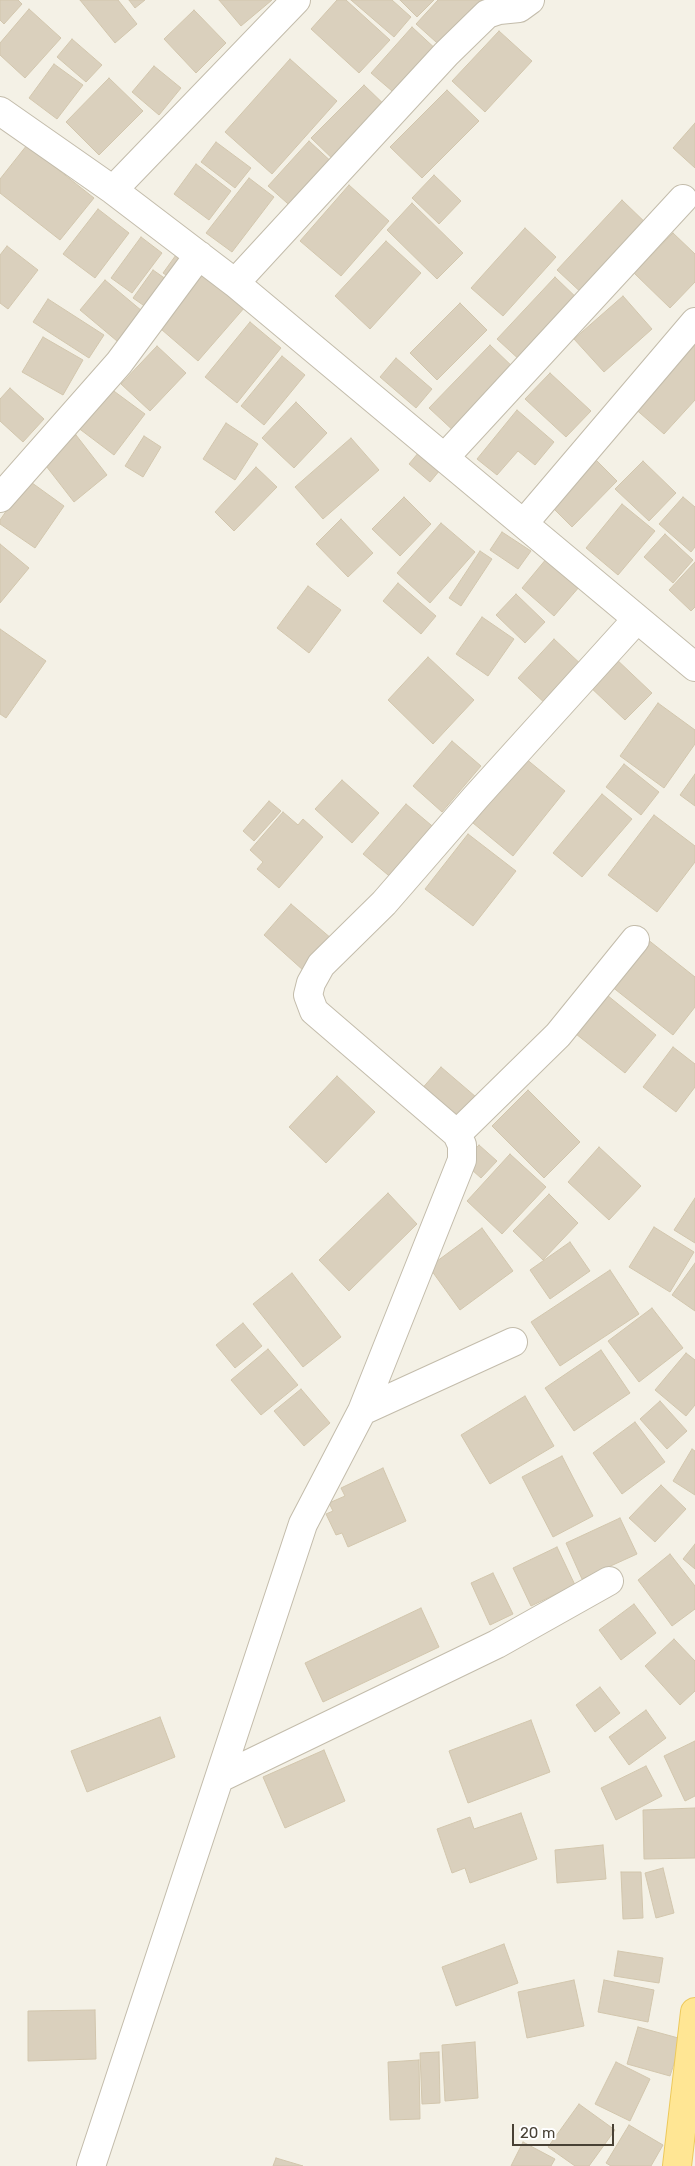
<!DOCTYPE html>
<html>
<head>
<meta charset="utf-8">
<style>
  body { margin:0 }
  #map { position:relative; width:695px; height:2166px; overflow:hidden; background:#f4f1e6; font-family:Rubik,sans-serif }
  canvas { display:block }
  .scale { position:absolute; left:512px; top:2124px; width:102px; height:22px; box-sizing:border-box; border:2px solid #484135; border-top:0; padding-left:6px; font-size:15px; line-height:18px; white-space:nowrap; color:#484135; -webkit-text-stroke:4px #fff; paint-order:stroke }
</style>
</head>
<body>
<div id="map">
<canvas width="695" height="2166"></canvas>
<div class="scale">20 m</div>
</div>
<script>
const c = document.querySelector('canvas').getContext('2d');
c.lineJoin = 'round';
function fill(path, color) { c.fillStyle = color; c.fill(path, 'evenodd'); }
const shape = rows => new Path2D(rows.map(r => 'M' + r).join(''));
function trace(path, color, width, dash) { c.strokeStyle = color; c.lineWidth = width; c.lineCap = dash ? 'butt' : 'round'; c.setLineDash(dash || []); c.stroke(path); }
const building = shape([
  [0,0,18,0,22,4,4,24,0,20,0,0],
  [80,0,118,0,137,24,115,43,80,0],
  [129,0,145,0,135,8,129,0],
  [219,0,272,0,241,26,219,0],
  [337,0,346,0,390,40,359,73,311,29,337,0],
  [351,0,392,0,411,17,394,37,351,0],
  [400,0,434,0,417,17,400,0],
  [438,0,484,0,489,4,446,51,416,24,438,0],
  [29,9,61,38,25,78,0,55,0,43,29,9],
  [194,10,226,43,196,73,164,39,194,10],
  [412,27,439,52,399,97,371,73,412,27],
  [499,31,532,61,485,112,452,81,499,31],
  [72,39,102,65,86,82,57,57,72,39],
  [290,59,337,101,272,174,225,132,290,59],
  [54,64,83,85,57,119,29,98,54,64],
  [154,66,181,88,159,115,132,92,154,66],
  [109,78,143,111,99,155,66,122,109,78],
  [364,85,391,111,338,164,311,138,364,85],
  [447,90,479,121,422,178,390,147,447,90],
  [695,123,695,168,673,148,695,123],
  [309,141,336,166,296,211,268,186,309,141],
  [216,142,251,168,235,188,201,162,216,142],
  [27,145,94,198,60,240,0,193,0,179,27,145],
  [196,164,231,191,209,220,174,194,196,164],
  [434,175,461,201,439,224,412,198,434,175],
  [249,178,274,197,232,252,206,233,249,178],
  [349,185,389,221,341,276,300,241,349,185],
  [622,200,651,228,586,297,557,270,622,200],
  [412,203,463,253,437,279,387,230,412,203],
  [98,209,129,233,95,278,63,254,98,209],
  [525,228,556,257,503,316,471,288,525,228],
  [673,233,695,254,695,282,670,308,634,273,673,233],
  [141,237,162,253,132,293,111,278,141,237],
  [386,241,421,273,370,329,335,296,386,241],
  [7,246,38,270,8,309,0,303,0,255,7,246],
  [176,255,188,264,176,282,163,273,176,255],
  [201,268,245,307,198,361,154,323,201,268],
  [153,270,173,284,153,312,133,298,153,270],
  [555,277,581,302,523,363,497,339,555,277],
  [105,280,142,311,117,341,80,310,105,280],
  [623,296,652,329,604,372,574,339,623,296],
  [48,299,104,335,89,358,33,322,48,299],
  [460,303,487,330,437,380,410,353,460,303],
  [250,322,281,348,237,403,205,377,250,322],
  [43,337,83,360,63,395,22,372,43,337],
  [690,341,695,345,695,400,664,434,632,406,690,341],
  [490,345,517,371,457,434,429,408,490,345],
  [157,346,186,373,150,411,121,384,157,346],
  [282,356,305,375,264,425,241,406,282,356],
  [396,358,432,389,416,408,380,377,396,358],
  [550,373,591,411,566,437,525,399,550,373],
  [107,386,145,414,114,455,77,427,107,386],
  [10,388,44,419,23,442,0,421,0,399,10,388],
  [296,402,327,433,294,468,262,438,296,402],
  [517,410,554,442,535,465,518,451,497,475,477,459,517,410],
  [226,423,258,444,235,480,203,459,226,423],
  [76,435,107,475,74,502,43,462,76,435],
  [144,436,161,447,143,477,125,466,144,436],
  [351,438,379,470,323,519,295,487,351,438],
  [424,446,445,464,430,482,409,464,424,446],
  [595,459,617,481,572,527,550,505,595,459],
  [643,461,676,493,649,521,615,489,643,461],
  [256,467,277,487,234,531,215,512,256,467],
  [28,480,64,506,35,548,0,524,0,520,28,480],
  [404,497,431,524,400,556,372,529,404,497],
  [683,497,695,507,695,547,691,552,659,524,683,497],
  [622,504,655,531,618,575,586,548,622,504],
  [341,519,373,553,348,577,316,544,341,519],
  [441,523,475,552,430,603,397,573,441,523],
  [502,532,531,551,518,569,490,550,502,532],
  [665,534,693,560,673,583,644,557,665,534],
  [0,544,29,568,0,603,0,544],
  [480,551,492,559,461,606,449,598,480,551],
  [547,558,580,586,554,616,522,588,547,558],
  [695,562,695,607,691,611,669,590,695,562],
  [398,583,436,616,421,634,383,601,398,583],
  [308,586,341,610,309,653,277,628,308,586],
  [516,594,545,622,525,643,496,615,516,594],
  [482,617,514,639,488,676,456,654,482,617],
  [0,629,46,661,6,718,0,714,0,629],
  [554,639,585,668,549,707,518,678,554,639],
  [613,656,652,693,625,720,587,684,613,656],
  [428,657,474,700,433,744,388,700,428,657],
  [658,703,695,730,695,744,664,788,620,756,658,703],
  [452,741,481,766,442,812,413,786,452,741],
  [525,758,565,791,513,856,473,823,525,758],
  [624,764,659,792,641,815,606,787,624,764],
  [695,774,695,806,680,795,695,774],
  [342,780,379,813,352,843,315,809,342,780],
  [602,794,632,819,582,877,553,853,602,794],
  [269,801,281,811,254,841,243,831,269,801],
  [406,804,437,830,394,880,363,854,406,804],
  [283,812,298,825,303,819,323,837,279,888,257,869,263,862,250,850,283,812],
  [654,815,695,846,695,862,657,912,608,875,654,815],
  [468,834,516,871,473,926,425,889,468,834],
  [291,904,332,939,304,971,264,935,291,904],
  [647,939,695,977,695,1007,673,1035,611,986,647,939],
  [607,995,656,1035,625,1073,576,1034,607,995],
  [673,1047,695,1064,695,1087,676,1112,643,1087,673,1047],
  [441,1067,476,1097,454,1123,419,1092,441,1067],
  [337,1076,375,1112,326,1163,289,1127,337,1076],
  [528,1090,580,1142,544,1178,492,1126,528,1090],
  [479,1145,497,1161,481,1178,463,1162,479,1145],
  [599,1147,641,1186,609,1220,568,1182,599,1147],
  [510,1154,546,1187,502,1234,467,1201,510,1154],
  [388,1193,417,1224,349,1291,319,1260,388,1193],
  [549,1194,578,1223,543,1260,513,1231,549,1194],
  [695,1198,695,1243,674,1230,695,1198],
  [654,1227,694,1252,670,1292,629,1267,654,1227],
  [482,1228,513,1271,460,1310,429,1267,482,1228],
  [570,1242,590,1271,550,1299,530,1270,570,1242],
  [695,1263,695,1311,672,1295,695,1263],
  [610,1270,639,1314,560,1366,531,1322,610,1270],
  [292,1273,341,1337,303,1367,253,1304,292,1273],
  [652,1308,683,1348,639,1382,608,1341,652,1308],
  [243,1323,262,1346,235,1368,216,1345,243,1323],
  [268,1349,298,1385,261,1415,231,1380,268,1349],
  [601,1350,630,1393,574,1431,545,1388,601,1350],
  [686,1353,695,1360,695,1405,686,1416,655,1390,686,1353],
  [301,1389,330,1423,304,1446,274,1411,301,1389],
  [525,1396,554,1446,490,1484,461,1435,525,1396],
  [660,1401,687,1431,667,1449,640,1419,660,1401],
  [635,1422,665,1462,622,1494,593,1453,635,1422],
  [692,1449,695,1451,695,1495,673,1481,692,1449],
  [562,1456,593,1516,553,1537,522,1477,562,1456],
  [383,1468,406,1521,348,1547,342,1533,336,1535,326,1514,333,1511,329,1503,345,1496,341,1488,383,1468],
  [661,1485,686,1509,655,1542,629,1518,661,1485],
  [620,1518,637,1554,582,1579,566,1543,620,1518],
  [695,1544,695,1569,683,1559,695,1544],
  [557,1547,575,1585,531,1606,513,1568,557,1547],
  [670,1554,695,1586,695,1609,672,1626,638,1580,670,1554],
  [493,1573,513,1614,490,1625,471,1583,493,1573],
  [634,1604,656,1633,621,1660,599,1630,634,1604],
  [421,1608,439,1647,323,1702,305,1663,421,1608],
  [674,1639,695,1661,695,1691,680,1705,645,1666,674,1639],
  [600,1687,620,1713,595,1732,576,1705,600,1687],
  [646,1710,666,1738,629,1765,609,1737,646,1710],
  [160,1717,175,1757,87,1792,71,1751,160,1717],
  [531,1720,550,1772,468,1803,449,1751,531,1720],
  [695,1741,695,1796,685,1801,664,1756,695,1741],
  [324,1750,345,1801,285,1828,263,1777,324,1750],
  [646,1766,662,1796,616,1820,601,1788,646,1766],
  [695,1808,695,1858,644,1859,643,1810,695,1808],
  [521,1813,537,1859,470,1883,465,1868,452,1873,437,1829,470,1817,474,1829,521,1813],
  [603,1845,606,1879,557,1883,555,1850,603,1845],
  [663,1868,674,1913,656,1918,645,1873,663,1868],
  [621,1872,641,1872,643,1918,623,1919,621,1872],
  [504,1944,518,1983,456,2006,442,1967,504,1944],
  [618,1951,663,1958,659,1983,614,1976,618,1951],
  [574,1980,584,2026,527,2038,518,1992,574,1980],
  [604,1980,654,1990,648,2022,598,2012,604,1980],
  [95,2010,96,2059,28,2061,28,2011,95,2010],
  [638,2027,682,2039,670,2076,627,2064,638,2027],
  [475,2042,478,2098,445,2101,442,2045,475,2042],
  [439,2052,440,2103,422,2104,420,2053,439,2052],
  [419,2060,420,2119,390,2120,388,2062,419,2060],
  [616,2062,650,2079,630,2121,595,2104,616,2062],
  [579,2104,615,2130,589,2166,575,2166,548,2147,579,2104],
  [629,2125,663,2145,651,2166,611,2166,606,2163,629,2125],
  [523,2142,555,2159,551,2166,511,2166,523,2142],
  [276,2158,303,2166,273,2166,276,2158]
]);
const minor = shape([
  [0,111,113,190,235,283,695,667],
  [113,190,296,0],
  [235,283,446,54,487,14,499,10,519,8,530,0],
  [445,457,683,199],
  [0,498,119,363,199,255],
  [524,523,695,322],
  [457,1134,558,1035,635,940],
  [362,1411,513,1342],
  [220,1778,497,1644,609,1581],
  [91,2166,303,1524,362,1411,462,1160,462,1145,457,1134,314,1011,308,995,311,983,321,965,384,903,476,797,637,619]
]);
const major = shape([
  [677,2166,695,2012]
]);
fill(building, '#dad0bd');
trace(building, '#d2c6ad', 1);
trace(minor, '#c3bcab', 30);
trace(major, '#edc95b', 30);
trace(minor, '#fff', 28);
trace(major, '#ffe694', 28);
</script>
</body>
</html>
